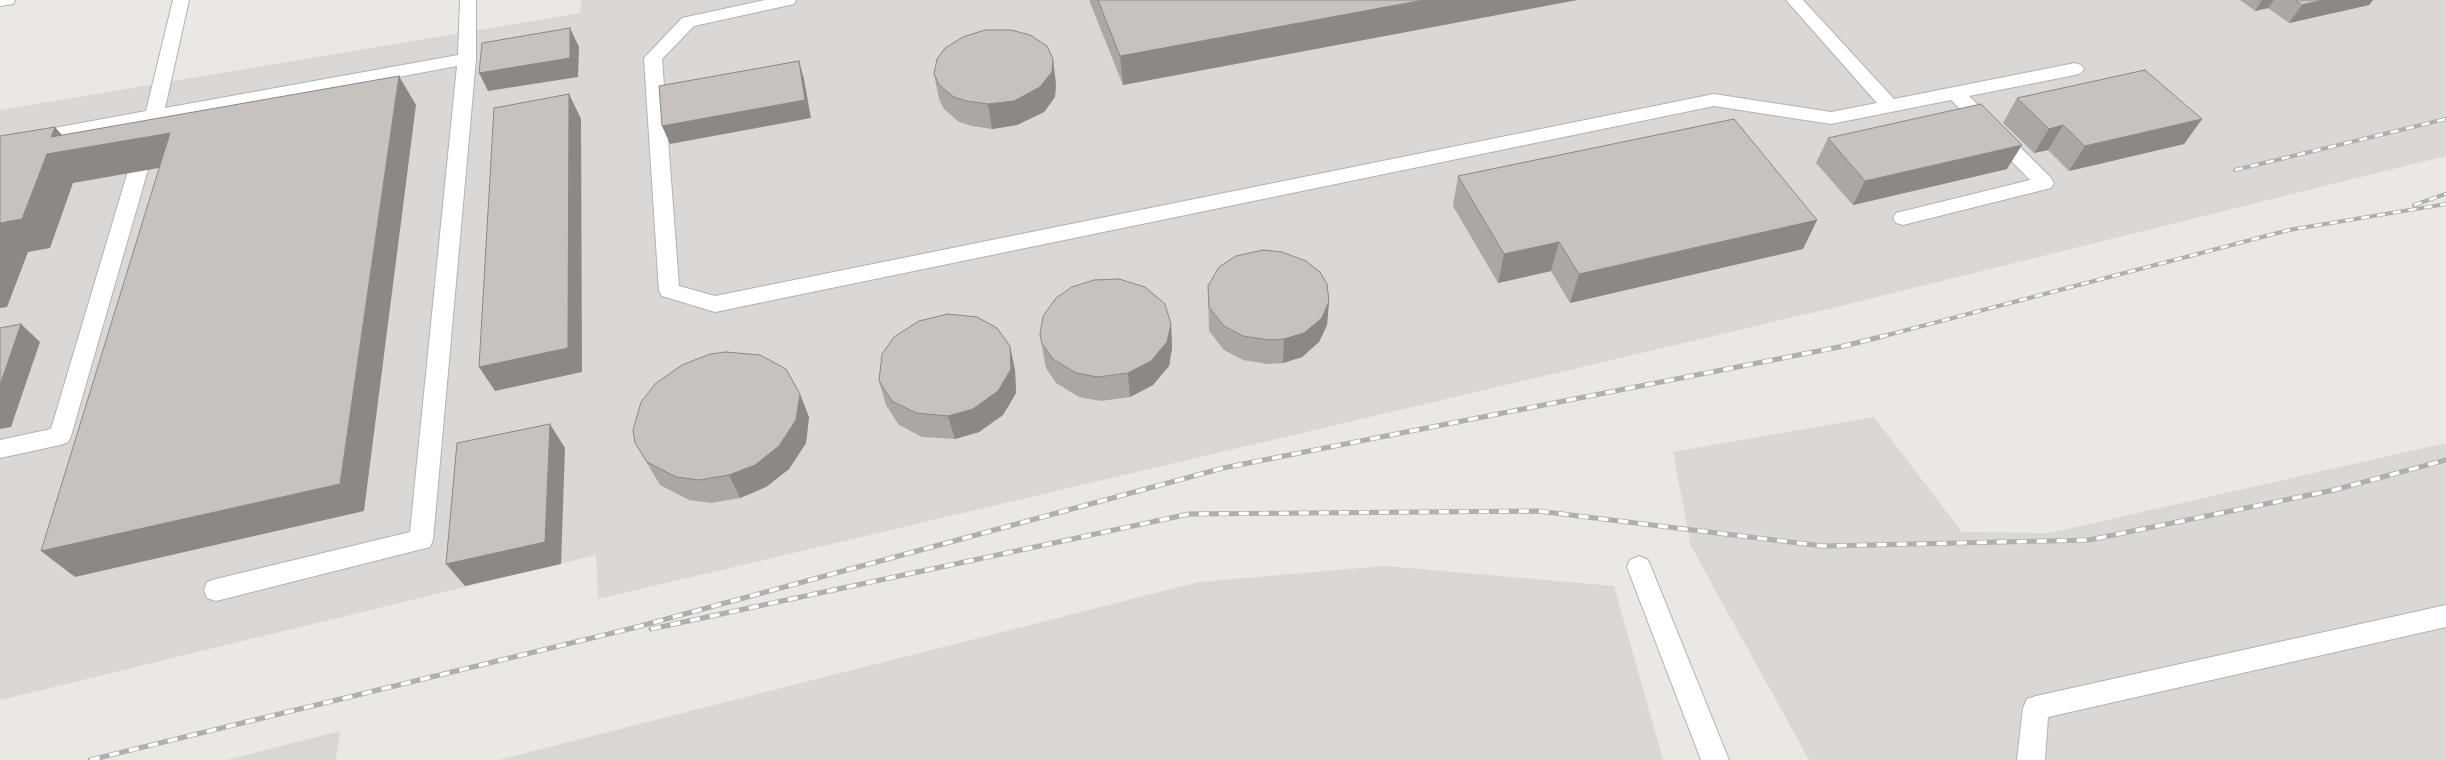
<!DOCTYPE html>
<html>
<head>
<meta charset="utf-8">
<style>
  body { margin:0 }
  canvas { display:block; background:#ebe7e2 }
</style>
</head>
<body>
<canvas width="2446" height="760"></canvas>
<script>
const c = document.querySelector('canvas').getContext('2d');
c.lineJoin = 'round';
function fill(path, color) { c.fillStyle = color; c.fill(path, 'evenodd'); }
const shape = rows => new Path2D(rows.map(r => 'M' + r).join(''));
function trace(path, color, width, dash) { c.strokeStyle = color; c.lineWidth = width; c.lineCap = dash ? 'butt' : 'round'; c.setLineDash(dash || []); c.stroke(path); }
const industrial = shape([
  [581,0,2446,0,2446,156,1832,308,598,599,596,555,0,700,0,110,580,13],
  [1874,417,1962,532,2050,533,2446,443,2446,760,1809,760,1691,546,1673,452],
  [1385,566,1614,586,1663,760,498,760,1199,582],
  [340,731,336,760,226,760]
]);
const service = shape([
  [173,0,189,0,165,108,458,55,460,0,476,0,476,59,433,540,430,547,216,601,207,598,204,590,207,582,216,579,410,532,457,66,162,121,71,436,68,442,60,445,0,458,0,440,51,429,142,124,0,150,0,138,146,111,173,0],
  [765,0,796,0,794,4,694,26,662,59,679,286,715,296,1714,94,1831,112,1877,103,1786,0,1803,0,1894,99,2075,63,2081,65,2084,69,2081,73,2075,75,1969,96,2051,178,2054,183,2051,188,1903,225,1896,223,1893,218,1896,213,2030,180,1951,100,1831,124,1714,106,715,312,662,296,659,291,644,58,682,18,765,0],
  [1639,556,1648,560,1651,567,1729,760,1701,760,1627,567,1630,560,1639,556],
  [2446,605,2446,627,2048,717,2045,760,2017,760,2023,708,2027,699,2036,696,2446,605]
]);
const minor = shape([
  [0,0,15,0,13,4,0,6,0,0]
]);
const railFar1 = shape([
  [2235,170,2446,119],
  [2414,205,2446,194],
  [1880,337,2289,230,2446,204]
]);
const rail = shape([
  [651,629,1189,514,1538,511,1823,546,2089,540,2334,490,2446,460],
  [90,760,633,628,1223,468,1844,346,1884,336]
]);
const wall = shape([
  [1089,0,1577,0,1123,85],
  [2240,0,2373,0,2369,5,2289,23,2268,8,2255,11],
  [934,74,1056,84,1055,97,1044,112,1017,125,992,129,972,126,959,122,944,109,939,99],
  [2017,98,2202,119,2184,144,2069,171,2048,150,2034,153,2003,123],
  [1828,138,2007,169,1853,205,1816,163],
  [1458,176,1817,220,1803,249,1570,303,1551,271,1498,283,1453,206],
  [1208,286,1329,301,1327,325,1319,342,1302,357,1283,363,1268,364,1243,360,1224,350,1209,331],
  [1171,324,1172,348,1169,366,1153,385,1130,397,1101,401,1079,397,1056,383,1046,368,1044,358,1040,334],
  [1015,370,1016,393,1003,415,979,432,955,439,922,437,899,425,886,405,879,381],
  [809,417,806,443,789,469,766,487,740,498,711,503,689,500,660,485,635,443]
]);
const shadedWall = shape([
  [1424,0,1577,0,1123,85,1120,56],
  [2262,0,2274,0,2268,8,2255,11],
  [2323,0,2373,0,2369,5,2289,23,2302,5],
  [570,28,579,47,578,77,488,91,479,73],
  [1053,59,1056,84,1055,97,1044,112,1017,125,992,129,988,104],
  [799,61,804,79,811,118,670,144,662,126],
  [399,76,416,105,364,511,75,577,41,551],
  [569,94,581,119,582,372,495,391,479,367],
  [2202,119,2184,144,2069,171,2085,146],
  [2063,125,2048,150,2034,153,2049,129],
  [55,127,74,149,170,133,193,162,73,183,50,248,28,252,7,307,0,308,0,223,51,137],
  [2022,145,2007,169,1853,205,1865,181],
  [1817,220,1803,249,1570,303,1579,274],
  [1559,242,1551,271,1498,283,1504,254],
  [1329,301,1327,325,1319,342,1302,357,1283,363,1284,339],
  [21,324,40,342,11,427,0,429,0,385],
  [1171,324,1172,348,1169,366,1153,385,1130,397,1128,373],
  [1010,346,1015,370,1016,393,1003,415,979,432,955,439,948,416],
  [800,394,809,417,806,443,789,469,766,487,740,498,729,475],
  [550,424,565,448,561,564,465,586,446,564]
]);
const building = shape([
  [1098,0,1424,0,1120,56,1098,0],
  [2295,0,2323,0,2302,5,2295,0],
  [570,28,570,58,479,73,482,43,570,28],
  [985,30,1011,30,1030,35,1047,46,1053,59,1052,72,1040,87,1014,101,988,104,967,101,954,97,939,85,934,74,937,59,945,48,963,37,985,30],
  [799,61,805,100,662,126,659,86,799,61],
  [2145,70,2202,119,2085,146,2063,125,2049,129,2017,98,2145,70],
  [399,76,340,484,41,551,170,133,47,154,22,219,0,223,0,136,55,127,51,137,399,76],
  [569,94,568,348,479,367,494,108,569,94],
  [1981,104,2022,145,1865,181,1828,138,1981,104],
  [1734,119,1817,220,1579,274,1559,242,1504,254,1458,176,1734,119],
  [1263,250,1282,252,1306,261,1320,272,1327,284,1329,301,1322,318,1304,333,1284,339,1269,340,1243,336,1224,326,1209,307,1208,286,1219,267,1236,256,1263,250],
  [1119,279,1145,287,1165,304,1171,324,1167,342,1151,361,1128,373,1098,377,1076,373,1053,359,1042,344,1040,334,1043,316,1056,298,1072,287,1094,280,1119,279],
  [948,314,977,317,997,328,1010,346,1011,369,998,391,973,409,948,416,916,413,892,401,879,381,882,354,894,337,919,321,948,314],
  [21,324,0,385,0,328,21,324],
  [726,352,760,355,786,369,800,394,796,420,779,446,755,465,729,475,699,480,676,477,647,462,635,443,633,430,641,402,655,384,682,365,710,354,726,352],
  [550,424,545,542,446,564,457,443,550,424]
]);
fill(industrial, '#dad7d4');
trace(service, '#afb3b6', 2);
trace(minor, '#afb3b6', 2);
fill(service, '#fff');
fill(minor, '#fff');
trace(railFar1, '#aeafaf', 4);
trace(rail, '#aeafaf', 5);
trace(railFar1, '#fff', 2.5, [8]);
trace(rail, '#fff', 3.5, [10]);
fill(wall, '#aba7a3');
fill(shadedWall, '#8b8885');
fill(building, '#c7c2be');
trace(building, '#8b8885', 1);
</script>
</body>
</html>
